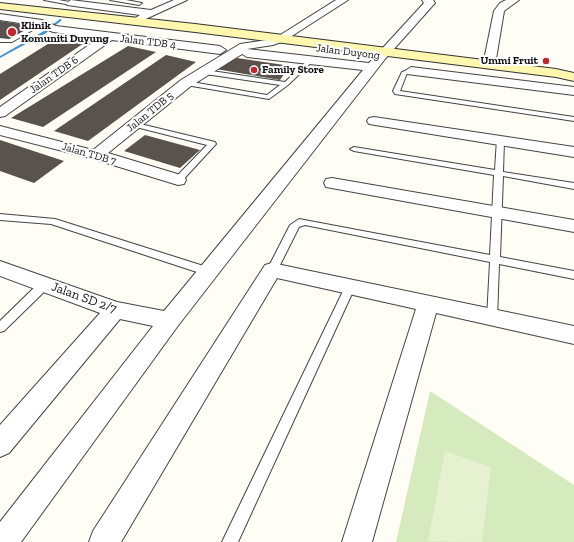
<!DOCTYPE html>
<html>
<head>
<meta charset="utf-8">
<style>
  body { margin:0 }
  canvas { display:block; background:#fffdf5 }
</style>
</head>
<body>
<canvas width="574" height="542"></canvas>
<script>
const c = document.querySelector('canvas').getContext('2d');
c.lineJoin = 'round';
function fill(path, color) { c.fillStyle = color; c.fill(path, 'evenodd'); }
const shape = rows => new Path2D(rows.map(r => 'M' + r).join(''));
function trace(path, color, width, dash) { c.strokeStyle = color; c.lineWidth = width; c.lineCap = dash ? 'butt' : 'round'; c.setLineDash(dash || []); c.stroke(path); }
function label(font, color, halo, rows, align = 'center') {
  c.font = font + ' "Zilla Slab",serif'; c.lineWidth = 4; c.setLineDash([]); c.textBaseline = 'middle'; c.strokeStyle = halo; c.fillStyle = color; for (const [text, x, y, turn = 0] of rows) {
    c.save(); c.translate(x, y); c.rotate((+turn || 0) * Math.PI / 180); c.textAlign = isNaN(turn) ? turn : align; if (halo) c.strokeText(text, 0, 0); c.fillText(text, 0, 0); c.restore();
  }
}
const green = shape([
  [430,391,574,485,574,542,396,542]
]);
const pitch = shape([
  [445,451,491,467,482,542,428,541]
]);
const stream = shape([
  [60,19,62,20,46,33,0,58,0,56,44,31,60,19]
]);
const building = shape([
  [0,21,33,26,8,39,0,38],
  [59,37,87,41,0,100,0,74],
  [128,46,156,52,43,127,11,118],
  [166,55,196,62,88,141,54,131],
  [237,58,284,65,289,67,280,80,216,69,224,62],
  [145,135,200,150,180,168,124,151],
  [0,140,64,161,34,183,0,171]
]);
const service = shape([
  [44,0,59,0,74,3,71,5,44,0],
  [110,0,126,0,142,3,139,5,110,0],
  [40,22,45,23,12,42,0,42,0,38,9,39,40,22],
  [309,59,314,60,288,85,269,99,186,85,183,83,186,81,267,95,280,85,205,74,202,72,205,70,285,82,309,59],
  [411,69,414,71,407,73,400,91,574,117,574,121,395,94,393,91,402,72,411,69],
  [132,122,215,142,216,144,181,182,175,182,175,178,207,145,132,126,132,122],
  [497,139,500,139,504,141,503,172,574,183,574,189,503,176,500,257,574,271,574,279,499,264,497,318,496,321,492,322,488,321,487,318,490,262,305,225,299,227,276,273,272,274,267,270,290,225,299,219,490,255,494,175,354,151,350,149,354,147,495,170,497,139],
  [0,214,55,219,213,269,214,272,209,276,51,224,0,220,0,214],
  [45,280,49,281,50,284,49,287,4,331,0,332,0,321,41,281,45,280],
  [350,283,354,284,355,287,238,542,222,542,345,287,346,284,350,283]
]);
const minor = shape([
  [71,0,151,10,174,0,187,0,139,22,134,19,140,15,67,5,66,3,71,0],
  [336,0,348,0,284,41,273,45,247,49,369,63,424,3,422,0,433,0,435,3,385,59,177,327,21,542,0,542,0,522,153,326,120,319,9,453,0,457,0,425,100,313,0,276,0,261,117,302,164,311,363,70,247,57,242,54,191,86,108,153,184,176,186,180,184,184,178,185,90,158,0,135,0,126,93,150,181,80,240,44,274,39,336,0],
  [506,0,519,0,504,11,495,65,493,68,485,68,483,65,494,11,500,3,506,0],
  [0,14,42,20,56,26,220,46,226,50,220,54,112,40,5,116,0,117,0,107,99,38,53,32,39,26,0,20,0,14],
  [411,67,574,87,574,95,407,74,405,71,411,67],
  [374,117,574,147,574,157,369,124,367,121,369,118,374,117],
  [332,178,574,220,574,232,326,187,324,183,326,179,332,178],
  [272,263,574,326,574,344,436,313,372,542,342,542,416,309,277,278,121,542,89,542,93,531,265,265,272,263]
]);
const secondary = shape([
  [0,3,195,24,556,69,574,73,574,81,556,77,195,32,0,9,0,3]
]);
const markers = [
  [12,32,5,"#c4262e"],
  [546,61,4,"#c4262e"],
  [254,70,4,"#c4262e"]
];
const farPoinames = [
  ["Klinik",21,26],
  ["Komuniti Duyung",21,39],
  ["Ummi Fruit",538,61,"right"],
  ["Family Store",262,70]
];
const farStreetnames = [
  ["Jalan TDB 4",148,42,7],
  ["Jalan Duyong",348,52,7],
  ["Jalan TDB 6",54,75,-35],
  ["Jalan TDB 5",150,112,-39],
  ["Jalan TDB 7",89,154,16]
];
const streetNames = [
  ["Jalan SD 2/7",84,298,20]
];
fill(green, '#d5ebbd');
fill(pitch, '#e6f2cf');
fill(stream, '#3f96cf');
fill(building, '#5a524d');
trace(service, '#444', 2);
trace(minor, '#444', 2);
trace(secondary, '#333', 2);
fill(service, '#fff');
fill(minor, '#fff');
fill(secondary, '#fff6b0');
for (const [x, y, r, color] of markers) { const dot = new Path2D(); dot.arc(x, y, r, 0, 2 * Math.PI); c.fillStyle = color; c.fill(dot); trace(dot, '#fff', 1.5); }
label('bold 11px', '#111', '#fff', farPoinames, 'left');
label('11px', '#111', '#fff', farStreetnames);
label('13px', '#111', '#fff', streetNames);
</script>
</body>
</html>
